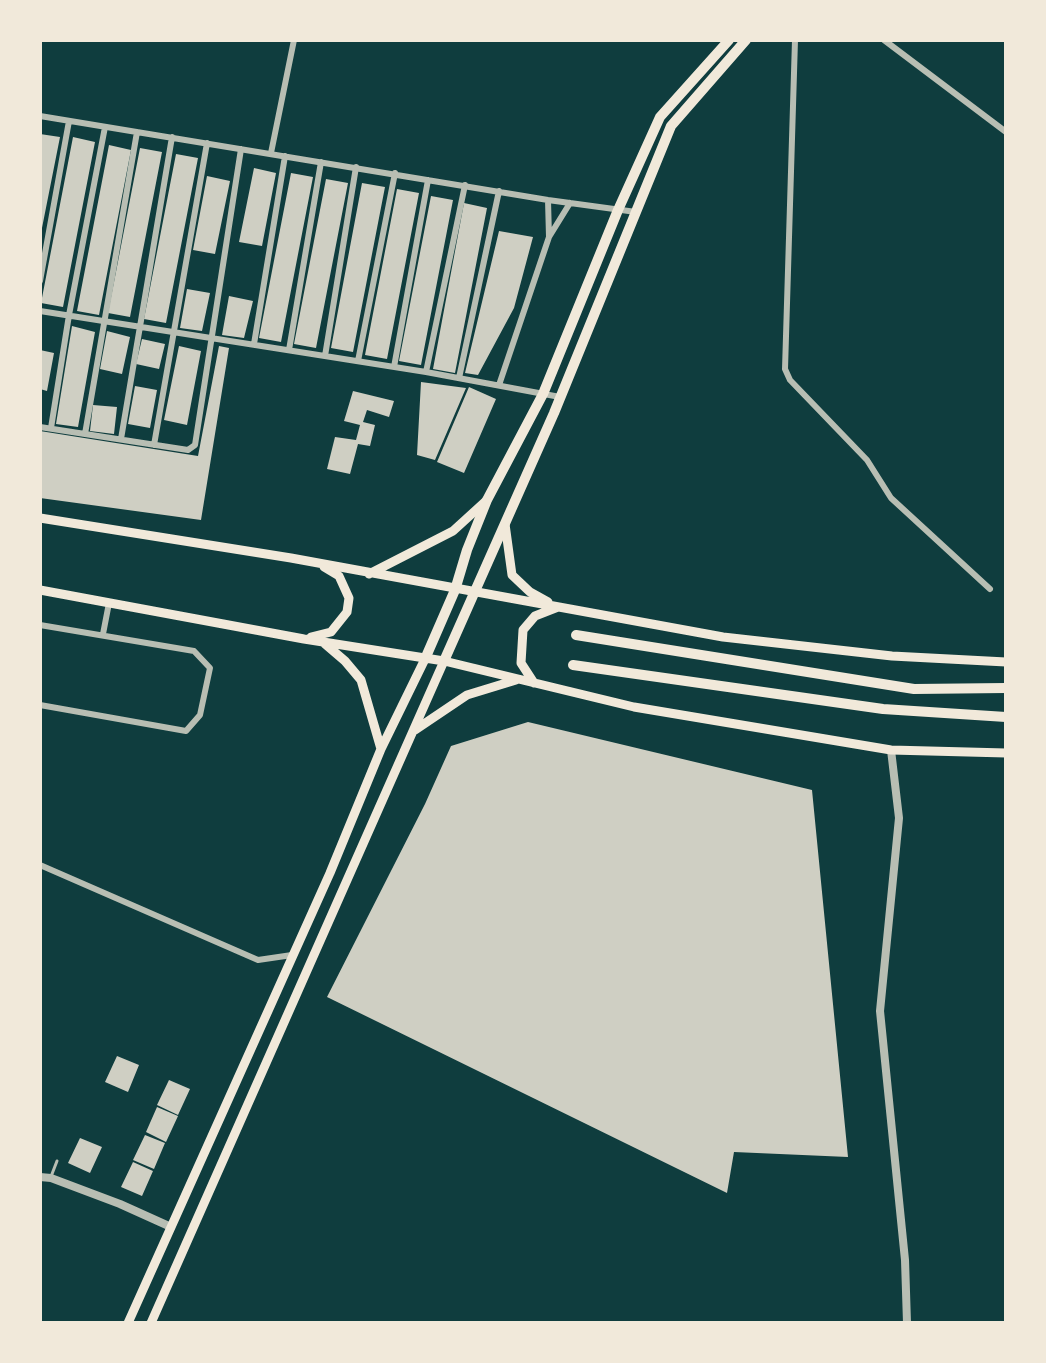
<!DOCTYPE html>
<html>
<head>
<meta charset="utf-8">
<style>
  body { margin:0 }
  #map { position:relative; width:1046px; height:1363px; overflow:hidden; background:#0f3d3e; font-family:Lato,sans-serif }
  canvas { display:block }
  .frame { position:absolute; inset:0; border:42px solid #f1e9da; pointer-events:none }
</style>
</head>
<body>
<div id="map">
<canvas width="1046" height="1363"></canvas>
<div class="frame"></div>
</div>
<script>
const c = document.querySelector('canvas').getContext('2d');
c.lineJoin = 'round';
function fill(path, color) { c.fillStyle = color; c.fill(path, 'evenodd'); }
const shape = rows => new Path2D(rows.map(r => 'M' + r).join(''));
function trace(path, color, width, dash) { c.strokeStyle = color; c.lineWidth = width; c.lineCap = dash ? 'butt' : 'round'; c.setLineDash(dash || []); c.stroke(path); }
const building = shape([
  [40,134,60,137,41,233,40,233],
  [73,137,95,142,63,307,41,303],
  [109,145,131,150,99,315,77,311],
  [140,148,162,152,130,317,108,313],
  [176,154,198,158,166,323,144,319],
  [254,168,276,173,262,246,239,242],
  [291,173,313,177,281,342,259,338],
  [207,176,230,181,215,254,193,250],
  [326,179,348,183,316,348,294,344],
  [362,183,385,187,353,352,331,348],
  [397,189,419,193,387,359,365,355],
  [431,196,453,200,421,365,399,361],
  [464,203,487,208,455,373,433,369],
  [499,231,533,237,514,308,478,375,465,373],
  [187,289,210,293,202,331,180,328],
  [229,296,253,301,244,338,222,335],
  [72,326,95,332,78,427,56,424],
  [107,331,130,337,122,374,100,369],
  [142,339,165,344,159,369,136,364],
  [179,346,201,351,187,425,164,420],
  [219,346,229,348,201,520,40,498,40,431,198,456],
  [40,350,54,353,47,391,40,389],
  [421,382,466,388,435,460,417,455],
  [135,386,157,390,150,428,128,424],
  [469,387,496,399,464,473,437,462],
  [353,391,394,401,389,417,367,410,363,422,375,425,370,446,358,444,350,474,327,469,335,437,356,440,360,425,344,421],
  [93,405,117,407,114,434,90,431],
  [528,722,812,790,848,1157,734,1152,727,1193,327,997,425,804,451,746],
  [117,1056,139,1065,128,1092,105,1082],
  [169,1080,190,1089,178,1115,157,1105],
  [157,1107,178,1116,166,1142,146,1132],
  [145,1135,165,1143,154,1169,133,1160],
  [80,1138,102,1147,90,1173,68,1163],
  [133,1162,153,1171,142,1196,121,1187]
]);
const service = shape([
  [52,1174,57,1161]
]);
const minor = shape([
  [795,40,785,369,790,380,867,460,891,498,990,589],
  [884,40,1006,132],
  [40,116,548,200,636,212],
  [271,153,294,40],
  [549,237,570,203],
  [40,281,69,121],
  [40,311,426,372,560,397],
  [254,344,285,156],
  [289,350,321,162],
  [325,356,356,167],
  [358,361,395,173],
  [394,367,428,180],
  [426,372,465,185],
  [459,378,499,191],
  [499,385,549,237,548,200],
  [40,427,188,450,195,445,241,149],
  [51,428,69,315,105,127],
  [85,434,137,132],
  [121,439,172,137],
  [154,445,207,143],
  [40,625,194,651,210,668,200,715,186,731,40,705],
  [103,634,109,603],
  [40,865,258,960,292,955]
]);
const tertiary = shape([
  [891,750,899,818,880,1011,905,1260,907,1323],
  [40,1177,51,1178,120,1204,171,1227]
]);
const secondary = shape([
  [40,518,291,558,723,637,892,656,1006,662],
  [505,524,512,575,530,592,548,602],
  [369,574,453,531,487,500],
  [40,590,304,639,444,661,634,707,891,750,1006,753],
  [311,637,331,632,347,612,349,598,339,576,324,567],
  [324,643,345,661,361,680,381,749],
  [534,683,521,663,523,630,535,616,558,607],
  [415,730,467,695,516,680],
  [128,1323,330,873,381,749,425,659],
  [151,1323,444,661]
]);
const primary = shape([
  [425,659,455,590,467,550,487,500,543,394,618,210,660,117,729,40],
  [444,661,554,413,671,126,746,40]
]);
const trunk = shape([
  [576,635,914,689,1006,688],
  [573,665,883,709,1006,717]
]);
fill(building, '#cfcfc3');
trace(service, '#b8beb3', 3);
trace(minor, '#b8beb3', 6);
trace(tertiary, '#b8beb3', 8);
trace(secondary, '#f1e9da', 9);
trace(primary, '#f1e9da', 10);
trace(trunk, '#f1e9da', 10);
</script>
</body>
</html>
